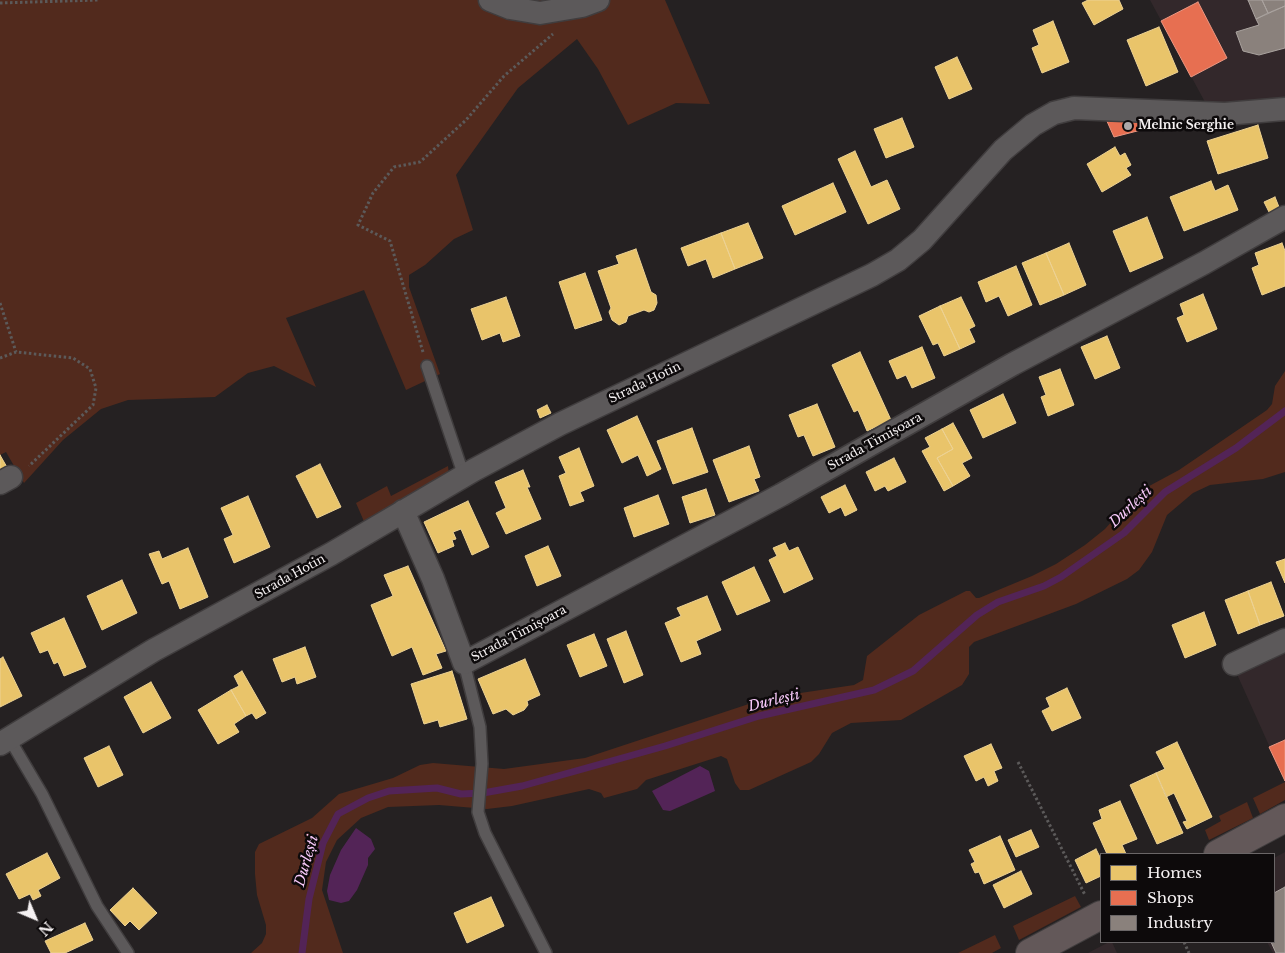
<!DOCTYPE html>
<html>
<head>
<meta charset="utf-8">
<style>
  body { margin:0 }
  #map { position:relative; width:1285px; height:953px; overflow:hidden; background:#252122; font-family:"Libre Baskerville",serif }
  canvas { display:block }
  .legend { position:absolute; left:1100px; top:853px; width:175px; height:90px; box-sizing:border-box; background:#0d0a0b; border:1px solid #6a6667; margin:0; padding:6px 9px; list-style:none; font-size:15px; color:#f5f1f2 }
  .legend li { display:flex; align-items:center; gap:10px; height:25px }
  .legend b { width:25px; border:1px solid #6a6667 }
  .north { position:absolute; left:10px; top:893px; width:50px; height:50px; -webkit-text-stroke:4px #0d0a0b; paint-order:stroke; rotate:135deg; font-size:14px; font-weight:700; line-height:20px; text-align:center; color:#f5f1f2 }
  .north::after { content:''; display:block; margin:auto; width:18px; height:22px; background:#f5f1f2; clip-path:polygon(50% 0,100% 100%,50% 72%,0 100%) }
</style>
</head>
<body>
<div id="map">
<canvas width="1285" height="953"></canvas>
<ul class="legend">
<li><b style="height:14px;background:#e9c46a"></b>Homes</li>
<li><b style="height:14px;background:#e76f51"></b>Shops</li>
<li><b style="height:14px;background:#8a817c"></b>Industry</li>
</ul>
<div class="north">N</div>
</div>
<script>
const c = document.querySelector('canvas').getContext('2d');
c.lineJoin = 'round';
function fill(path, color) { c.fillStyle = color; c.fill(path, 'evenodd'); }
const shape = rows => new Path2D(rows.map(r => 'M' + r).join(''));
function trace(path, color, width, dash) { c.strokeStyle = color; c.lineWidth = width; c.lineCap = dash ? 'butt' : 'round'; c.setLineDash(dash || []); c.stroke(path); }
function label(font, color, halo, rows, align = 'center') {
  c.font = font + ' "Libre Baskerville",serif'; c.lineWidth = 5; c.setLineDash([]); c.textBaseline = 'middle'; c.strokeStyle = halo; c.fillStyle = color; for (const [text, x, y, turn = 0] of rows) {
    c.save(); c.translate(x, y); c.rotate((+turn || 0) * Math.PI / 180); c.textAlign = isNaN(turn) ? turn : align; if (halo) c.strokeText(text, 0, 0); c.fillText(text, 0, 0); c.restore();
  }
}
const built = shape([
  [1150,0,1285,0,1285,99,1206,104],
  [1285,649,1285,781,1236,672],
  [1285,852,1285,953,1273,953,1267,942,1274,942,1274,858],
  [1109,942,1112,942,1117,953,1088,953]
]);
const green = shape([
  [0,0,665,0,710,104,676,103,628,125,598,69,577,39,518,88,456,175,473,230,454,239,425,265,409,275,409,287,440,374,406,390,364,290,286,318,316,387,274,366,248,373,215,397,128,400,101,409,63,440,24,483,6,452,0,455],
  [1285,371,1285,472,1263,479,1210,485,1193,493,1167,515,1152,552,1139,570,1127,579,1076,604,974,642,969,647,969,674,962,685,901,720,851,723,832,733,819,754,811,762,749,790,740,790,735,783,727,759,721,756,646,780,637,789,604,798,601,793,589,789,512,806,487,809,439,805,388,807,361,818,337,840,326,862,322,890,343,953,251,953,262,943,266,934,266,925,257,895,255,874,255,852,259,844,312,818,339,794,393,778,420,765,433,763,504,769,585,758,767,698,854,685,863,680,867,656,919,615,966,591,970,591,976,598,979,598,1032,576,1056,564,1085,545,1105,529,1138,492,1179,470,1267,410,1272,404,1275,386],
  [448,466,449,475,366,526,356,503,387,486,391,496],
  [1285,782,1285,800,1260,814,1253,798],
  [1247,802,1253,818,1209,840,1205,830,1221,821,1219,816],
  [1075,896,1081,907,1019,940,1013,926],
  [995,935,1001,948,992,953,958,953]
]);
const water = shape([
  [700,766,709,771,715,791,670,811,663,810,652,791],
  [356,828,371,839,375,849,368,858,368,865,357,890,349,901,341,903,329,900,327,891,330,875,341,850]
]);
const homes = shape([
  [1088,0,1119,0,1123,9,1094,25,1082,3,1088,0],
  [1053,21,1069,62,1042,73,1032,48,1039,45,1033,30,1053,21],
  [1159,27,1178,72,1146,86,1127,40,1159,27],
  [957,57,972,89,949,99,935,67,957,57],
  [902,118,914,147,886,158,874,129,902,118],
  [1258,125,1268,158,1218,174,1207,141,1258,125],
  [1115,147,1120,156,1125,153,1131,165,1126,168,1131,175,1102,192,1087,164,1115,147],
  [855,151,871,187,887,180,900,209,868,224,838,159,855,151],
  [1211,181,1215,191,1228,185,1238,210,1184,231,1170,197,1211,181],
  [833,183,846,212,795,235,782,206,833,183],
  [1275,197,1279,207,1269,212,1264,202,1275,197],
  [1147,217,1163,258,1130,272,1113,231,1147,217],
  [748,223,763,258,735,269,721,233,748,223],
  [721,233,735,269,713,278,706,259,688,266,681,248,721,233],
  [1069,243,1086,285,1064,295,1046,253,1069,243],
  [1282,243,1285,251,1285,286,1262,295,1252,268,1259,265,1255,253,1282,243],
  [636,249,651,292,656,295,657,303,654,310,649,312,644,310,628,316,626,322,619,325,612,320,609,312,611,308,598,271,619,264,616,256,636,249],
  [1046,253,1064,295,1040,305,1022,263,1046,253],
  [1016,266,1032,305,1008,316,999,296,986,302,978,282,1016,266],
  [585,273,602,320,575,329,559,282,585,273],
  [1203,294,1217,329,1187,342,1177,318,1184,315,1180,304,1203,294],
  [506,297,520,336,503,342,500,333,482,340,471,309,506,297],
  [961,297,975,326,969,329,975,342,960,349,940,306,961,297],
  [940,306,960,349,944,356,938,343,933,345,919,316,940,306],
  [1107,336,1120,368,1095,379,1081,347,1107,336],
  [922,347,935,378,912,388,906,375,897,379,889,361,922,347],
  [860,352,891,420,867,431,858,410,854,412,832,365,860,352],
  [1060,369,1074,405,1048,416,1041,397,1046,395,1039,377,1060,369],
  [1003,394,1016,423,983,438,970,410,1003,394],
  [817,404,835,447,813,456,804,435,798,437,789,415,817,404],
  [547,405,551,413,540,418,537,410,547,405],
  [637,416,661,469,647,476,638,455,622,463,607,430,637,416],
  [953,423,972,458,962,463,970,476,953,486,937,458,953,449,942,429,953,423],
  [692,428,708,472,673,484,657,441,692,428],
  [942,429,953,449,937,458,953,486,944,491,922,451,930,447,925,438,942,429],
  [749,446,760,477,754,479,759,491,729,502,713,460,749,446],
  [579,448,594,486,580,492,584,501,570,506,559,476,566,473,559,457,579,448],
  [0,455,8,469,0,474,0,455],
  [894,458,906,482,888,491,885,486,875,491,866,472,894,458],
  [320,464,341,507,317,518,296,476,320,464],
  [523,470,530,487,527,487,541,519,506,534,496,513,506,508,495,482,523,470],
  [845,485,857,510,845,516,841,507,829,513,821,497,845,485],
  [706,489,715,515,690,523,682,497,706,489],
  [658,495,669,524,634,537,624,508,658,495],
  [248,496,270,547,234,563,224,539,233,535,221,508,248,496],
  [468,501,489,547,472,555,461,529,453,532,456,539,452,540,454,546,438,553,424,522,468,501],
  [785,543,789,551,798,547,813,579,784,593,769,560,777,556,773,548,785,543],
  [548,546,561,576,537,586,525,556,548,546],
  [188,548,208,597,180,609,169,581,162,584,149,554,159,551,162,559,188,548],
  [1285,559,1285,583,1276,562,1285,559],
  [408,566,446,651,436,654,442,668,423,675,412,647,392,656,371,605,393,596,384,575,408,566],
  [754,567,770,601,737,615,722,582,754,567],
  [122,580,137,613,102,630,87,596,122,580],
  [1271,582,1284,616,1260,625,1248,591,1271,582],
  [1248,591,1260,625,1238,634,1225,600,1248,591],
  [707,596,721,630,696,641,701,654,681,662,665,623,681,616,677,608,707,596],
  [1204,612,1216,645,1185,658,1172,625,1204,612],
  [64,618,86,667,64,676,58,662,54,664,48,650,40,653,31,633,64,618],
  [626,631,643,675,624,683,607,639,626,631],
  [594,634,607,666,580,677,567,645,594,634],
  [305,647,316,677,297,684,295,677,282,682,273,659,305,647],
  [3,657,22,696,0,707,0,659,3,657],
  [525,659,540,695,527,701,528,705,524,710,513,715,506,709,493,714,478,679,525,659],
  [242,671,266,713,256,719,252,713,246,716,231,690,239,686,234,676,242,671],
  [452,671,467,719,440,727,438,720,424,724,411,684,452,671],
  [151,682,171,718,143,733,124,697,151,682],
  [1067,688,1081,718,1052,731,1042,711,1050,707,1046,698,1067,688],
  [231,690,246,716,234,724,239,732,218,744,198,710,231,690],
  [1177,742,1212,817,1187,829,1183,822,1187,821,1174,793,1166,797,1156,773,1165,769,1156,752,1177,742],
  [991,744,1002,768,994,771,998,781,988,786,984,777,976,781,964,756,991,744],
  [109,746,123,775,98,787,84,758,109,746],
  [1156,773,1183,833,1157,844,1130,785,1156,773],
  [1120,801,1137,839,1122,845,1126,854,1107,854,1093,823,1102,819,1099,810,1120,801],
  [1031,830,1039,847,1016,857,1008,840,1031,830],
  [1000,836,1015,870,984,884,979,872,975,873,971,864,975,862,969,850,1000,836],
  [1096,849,1101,859,1101,876,1086,883,1075,860,1096,849],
  [47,853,60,878,38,890,41,896,33,900,30,894,19,899,6,874,47,853],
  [1021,871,1032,894,1004,908,993,885,1021,871],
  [133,888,157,913,139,930,130,921,125,926,110,910,133,888],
  [491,897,504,926,467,943,454,913,491,897],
  [85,923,93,940,65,953,51,953,45,941,85,923]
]);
const shops = shape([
  [1198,2,1227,58,1191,77,1161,21,1198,2],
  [1141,118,1145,129,1114,137,1106,119,1141,118],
  [1285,740,1285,781,1269,747,1285,740]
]);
const industry = shape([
  [1248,0,1262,0,1268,13,1256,19,1248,0],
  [1262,0,1285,0,1285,6,1268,13,1262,0],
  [1285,6,1285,48,1259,55,1243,51,1236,32,1259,25,1256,19,1285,6],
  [1285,887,1285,953,1276,953,1271,942,1274,942,1274,893,1285,887]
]);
const stream = shape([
  [302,953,309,899,323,843,338,814,368,798,389,791,437,788,461,794,483,793,522,786,665,746,759,716,874,690,913,671,977,615,998,602,1044,586,1061,577,1124,533,1165,492,1236,448,1285,411]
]);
const path = shape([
  [0,3,98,0],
  [0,303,16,352],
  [423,352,390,241,358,225,373,193,394,167,420,162,466,120,504,76,553,34],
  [0,358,16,352,73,358,90,369,96,388,93,405,29,466],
  [1018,762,1085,895],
  [1184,942,1189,953]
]);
const service = shape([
  [427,366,464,476],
  [464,663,480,727,482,764,478,812,485,833,546,953],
  [9,738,42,794,97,906,128,953]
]);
const minor = shape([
  [490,0,510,8,540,13,582,6,598,0],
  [0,483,11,477],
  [403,511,433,579,464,663,781,495,1013,364,1204,263,1285,217],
  [1234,664,1285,640],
  [0,744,154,650,331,554,474,470,560,424,872,275,898,260,922,240,1003,150,1033,125,1054,113,1074,108,1225,114,1285,109]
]);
const primary = shape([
  [1218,854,1285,818],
  [1030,953,1101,915]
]);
const markers = [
  [1128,126,5,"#aca8a9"]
];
const poiNames = [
  ["Melnic Serghie",1138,126]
];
const streetNames = [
  ["Strada Hotin",645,383,-26],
  ["Strada Timișoara",875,442,-29],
  ["Strada Hotin",290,577,-29],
  ["Strada Timișoara",519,634,-28]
];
const waterNames = [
  ["Durlești",1131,507,-43],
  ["Durlești",774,701,-14],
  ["Durlești",307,861,-74]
];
fill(built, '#33282b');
fill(green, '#522a1d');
fill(water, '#532457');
fill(homes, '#e9c46a');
trace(homes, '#edd293', 1);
fill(shops, '#e76f51');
trace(shops, '#eb9681', 1);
fill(industry, '#8a817c');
trace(industry, '#aaa39f', 1);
trace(stream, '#532457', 7);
trace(service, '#403d3e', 14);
trace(minor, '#403d3e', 25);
trace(primary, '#403d3e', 30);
trace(path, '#5c5a5a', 3, [2.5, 2.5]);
trace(service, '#5c595a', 11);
trace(minor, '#5c595a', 22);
trace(primary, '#635859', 28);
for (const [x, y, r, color] of markers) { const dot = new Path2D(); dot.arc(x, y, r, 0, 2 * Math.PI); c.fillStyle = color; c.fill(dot); trace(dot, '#0d0a0b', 2); }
label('bold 12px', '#f5f1f2', '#0d0a0b', poiNames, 'left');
label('12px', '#f5f1f2', '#0d0a0b', streetNames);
label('italic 14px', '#f9cafb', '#0d0a0b', waterNames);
</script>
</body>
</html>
